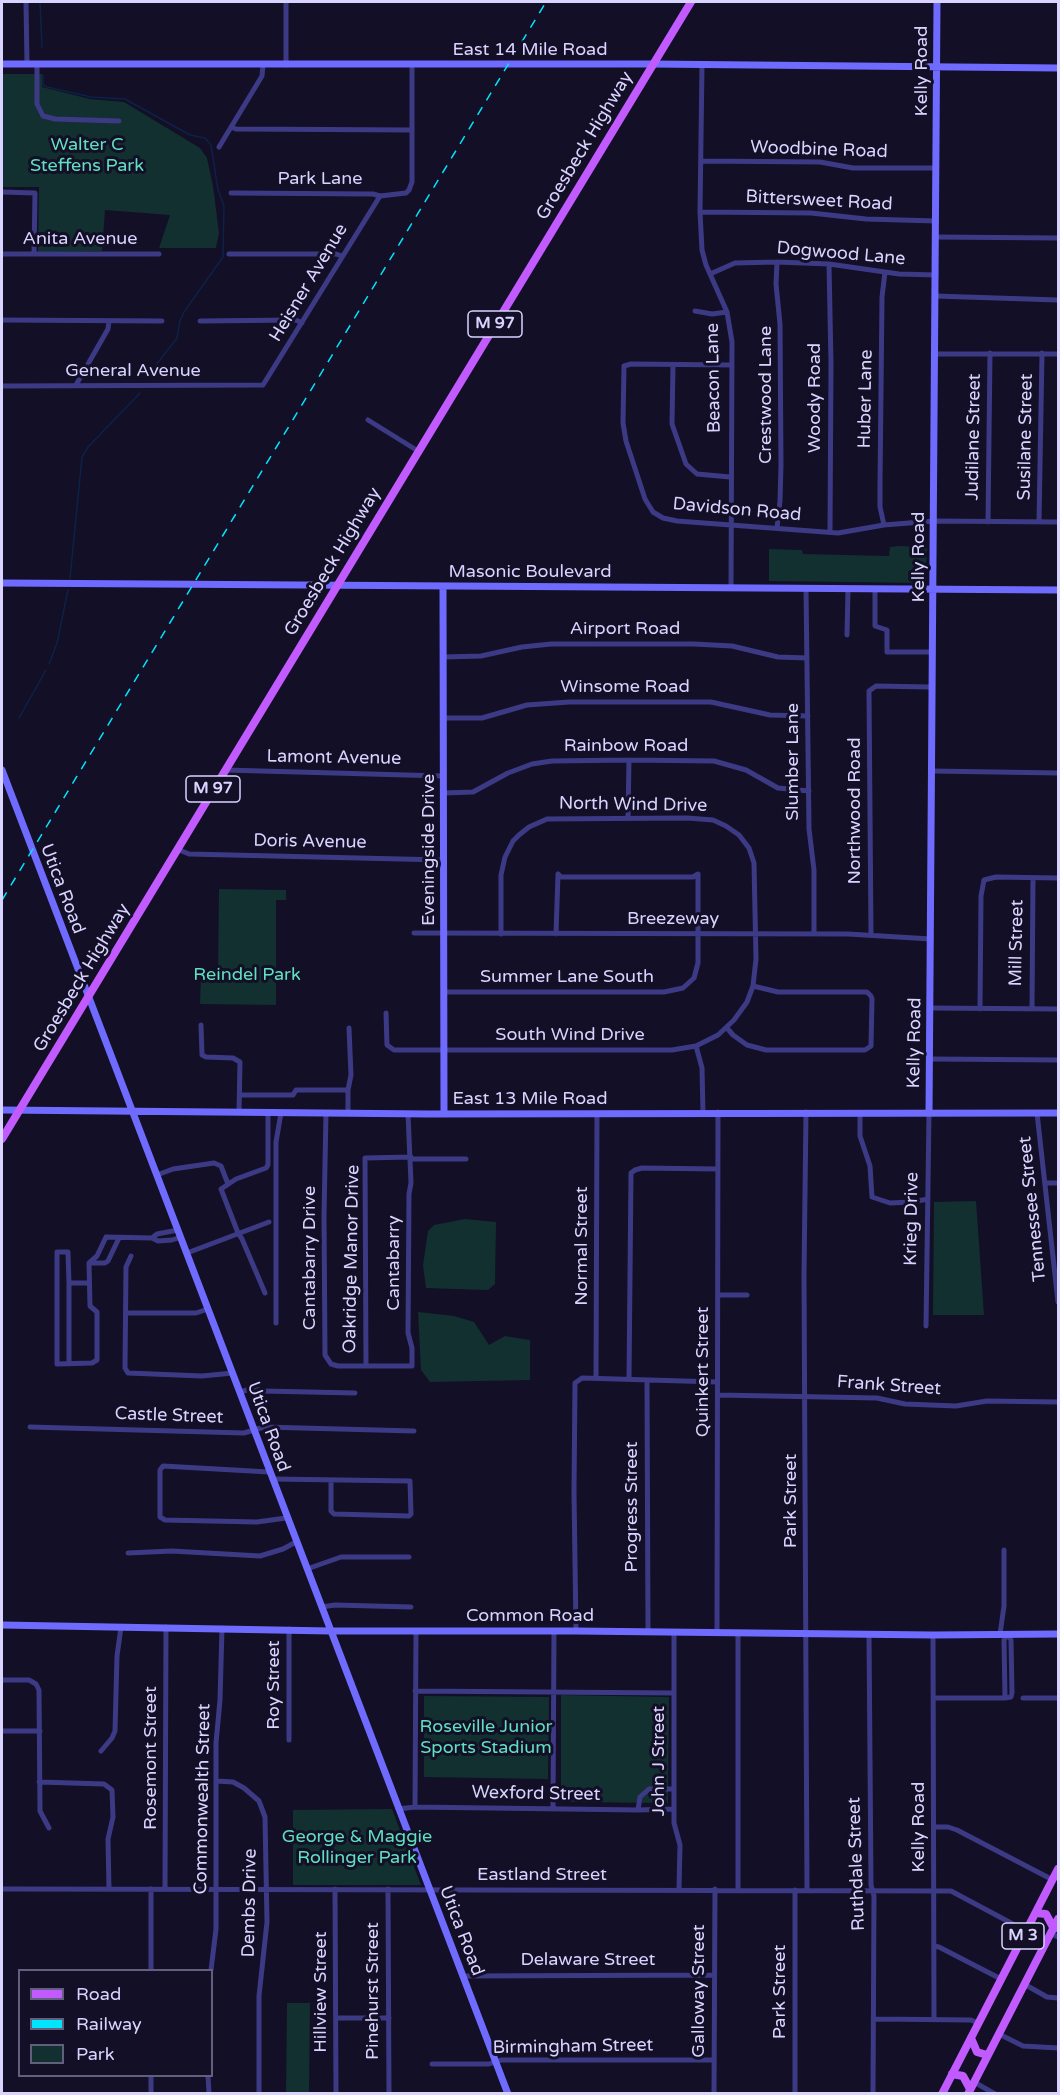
<!DOCTYPE html>
<html>
<head>
<meta charset="utf-8">
<style>
  body { margin:0 }
  #map { position:relative; width:1060px; height:2095px; overflow:hidden; background:#130f26; font-family:"Varela Round",sans-serif }
  canvas { display:block }
  .frame { position:absolute; inset:0; border:3px solid #d9d4ff; pointer-events:none }
  .legend { position:absolute; left:18px; top:1969px; width:195px; height:108px; box-sizing:border-box; background:#130f26; border:2px solid #625e7d; margin:0; padding:8px 10px; list-style:none; font-size:18px; color:#d9d4ff }
  .legend li { display:flex; align-items:center; gap:12px; height:30px }
  .legend b { width:30px; border:2px solid #625e7d }
</style>
</head>
<body>
<div id="map">
<canvas width="1060" height="2095"></canvas>
<div class="frame"></div>
<ul class="legend">
<li><b style="height:8px;background:#c25bff"></b>Road</li>
<li><b style="height:8px;background:#00e5ff"></b>Railway</li>
<li><b style="height:16px;background:#12302f"></b>Park</li>
</ul>
</div>
<script>
const c = document.querySelector('canvas').getContext('2d');
c.lineJoin = 'round';
function fill(path, color) { c.fillStyle = color; c.fill(path, 'evenodd'); }
const shape = rows => new Path2D(rows.map(r => 'M' + r).join(''));
function trace(path, color, width, dash) { c.strokeStyle = color; c.lineWidth = width; c.lineCap = dash ? 'butt' : 'round'; c.setLineDash(dash || []); c.stroke(path); }
function label(font, color, halo, rows, align = 'center') {
  c.font = font + ' "Varela Round",sans-serif'; c.lineWidth = 6; c.setLineDash([]); c.textBaseline = 'middle'; c.strokeStyle = halo; c.fillStyle = color; for (const [text, x, y, turn = 0] of rows) {
    c.save(); c.translate(x, y); c.rotate((+turn || 0) * Math.PI / 180); c.textAlign = isNaN(turn) ? turn : align; if (halo) c.strokeText(text, 0, 0); c.fillText(text, 0, 0); c.restore();
  }
}
const green = shape([
  [2,74,42,74,42,87,90,99,124,102,200,148,207,158,213,186,219,233,216,248,159,248,170,215,105,210,102,251,38,252,39,187,2,187],
  [899,546,927,547,925,583,769,581,769,549,802,550,803,554,889,556,890,547],
  [219,889,286,890,286,900,276,900,276,1005,200,1004,201,975,218,975],
  [976,1201,984,1315,933,1315,934,1202],
  [465,1219,496,1222,495,1284,488,1290,426,1288,423,1265,428,1231,434,1225],
  [418,1312,454,1316,474,1322,489,1345,505,1336,530,1340,530,1380,430,1382,421,1370],
  [561,1695,669,1697,668,1803,561,1802],
  [424,1696,549,1697,548,1779,424,1777],
  [392,1809,421,1885,293,1885,293,1810],
  [287,2003,310,2003,309,2093,286,2093]
]);
const stream = shape([
  [40,2,42,48],
  [43,75,43,85,47,87,91,97,125,99,190,135,205,138,211,145,218,190,224,206,223,257,184,312,180,321,177,338,146,378],
  [70,578,82,457,88,447,140,393],
  [49,664,57,643,68,590],
  [19,718,46,670]
]);
const street = shape([
  [26,2,27,64],
  [286,2,286,65],
  [37,64,37,104,43,116,55,119,119,121],
  [702,65,700,212,702,250,706,265,727,312,732,342,731,588],
  [231,127,236,129,412,130],
  [219,147,262,76,263,65],
  [701,161,820,162,853,168,936,168],
  [2,192,35,193,34,254],
  [231,193,373,194,380,196,406,193,409,190,412,182,412,65],
  [700,212,811,213,866,219,936,221],
  [936,237,1058,238],
  [2,254,159,254],
  [229,254,336,254,342,256],
  [829,264,831,363,830,532],
  [710,274,735,263,777,262,829,264,899,274,936,275],
  [935,296,1058,300],
  [695,311,712,314,727,312],
  [2,320,162,321],
  [200,321,296,320,302,323],
  [935,354,1058,354],
  [673,365,672,424,686,464,697,474,730,477],
  [731,365,631,364,624,366,623,423,626,441,645,499,653,512,663,518,677,521,838,533,884,525,934,521,1058,522],
  [76,385,108,329,109,321],
  [2,386,263,385,380,196],
  [368,420,418,451],
  [988,522,990,353],
  [1039,522,1042,353],
  [884,525,880,507,880,485,882,297,885,272],
  [777,528,780,501,781,465,780,324,776,284,777,262],
  [806,589,809,829,814,870,814,934],
  [875,590,875,626,887,630,887,652,933,652],
  [847,635,848,590],
  [443,657,481,656,522,647,551,644,694,644,732,646,778,657,807,658],
  [443,718,482,718,527,705,569,702,711,702,770,715,808,716],
  [225,770,443,776],
  [932,771,1058,773],
  [444,793,473,792,508,773,532,764,552,761,629,760,714,761,746,770,778,788,809,791],
  [628,818,629,760],
  [177,849,189,854,443,860],
  [414,933,848,934,931,939],
  [871,935,869,691,876,686,931,687],
  [444,992,664,992,683,988,694,978,698,963,698,874,693,877,561,877,558,874,556,934],
  [930,1008,1058,1009],
  [980,1009,981,896,984,880,996,877,1058,878],
  [1032,1009,1033,878],
  [386,1013,387,1045,394,1050,672,1050,696,1046,718,1035,734,1020,747,1002,753,986,756,959,754,863,749,848,739,835,726,826,713,820,687,818,547,819,529,827,519,835,513,841,505,857,501,875,501,934],
  [201,1025,202,1055,206,1057,233,1058,240,1062,239,1112],
  [727,1028,733,1035,747,1045,766,1050,865,1050,871,1046,872,999,871,996,867,992,778,992,753,986],
  [696,1046,702,1068,703,1113],
  [930,1059,1058,1060],
  [240,1095,293,1095,296,1090,348,1090],
  [806,1112,804,1274,807,1890],
  [326,1113,324,1216,325,1355,331,1364,338,1366,412,1366,412,1348,408,1333,409,1194,411,1183,408,1114],
  [348,1113,348,1090,351,1075,349,1028],
  [860,1113,860,1136,870,1166,872,1197,890,1203,912,1202,928,1199],
  [1037,1113,1058,1302],
  [411,1159,466,1159],
  [157,1175,173,1169,214,1163,221,1166,228,1184],
  [1045,1183,1058,1183],
  [152,1238,157,1234,178,1230],
  [187,1253,269,1222],
  [131,1256,126,1267,125,1368,128,1373,202,1376,233,1373],
  [89,1263,105,1263,108,1261,119,1238],
  [69,1283,69,1364],
  [88,1283,69,1283,68,1252,57,1252,57,1364,92,1363,97,1360,97,1312,90,1306,89,1263,97,1256,106,1237,152,1238,158,1241,172,1240,181,1237],
  [265,1293,242,1239,238,1233,221,1189,236,1179,266,1168,268,1165,268,1113],
  [718,1295,747,1295],
  [126,1313,196,1313,208,1309],
  [276,1323,276,1142,281,1113],
  [926,1326,929,1113],
  [366,1366,365,1158,411,1157],
  [596,1378,597,1113],
  [629,1379,631,1173,635,1170,642,1168,718,1169],
  [647,1381,648,1632],
  [240,1392,254,1388,263,1391,355,1393],
  [718,1395,877,1398,905,1404,956,1406,987,1401,1058,1402],
  [30,1427,244,1433,264,1427,414,1431],
  [269,1472,163,1466,160,1470,160,1517,165,1520,257,1522,286,1518],
  [272,1479,410,1481,411,1514,409,1516,334,1514,331,1511,331,1480],
  [128,1553,172,1551,260,1556,283,1549,296,1542],
  [307,1569,341,1557,409,1557],
  [321,1607,335,1605,411,1607],
  [576,1631,574,1492,575,1383,582,1378,717,1382],
  [674,1632,674,1823,680,1845,679,1889],
  [717,1632,718,1112],
  [738,1633,738,1889],
  [869,1634,871,1885,874,1896,873,2094],
  [1000,1634,1004,1606,1004,1550],
  [933,1635,934,2019],
  [2,1680,29,1680,36,1684,39,1690,40,1811,49,1828],
  [415,1691,674,1693],
  [933,1698,1005,1698],
  [1005,1698,1011,1697,1012,1693,1011,1640,1008,1634],
  [1005,1698,1004,1640,1008,1634],
  [1023,1698,1058,1698],
  [2,1731,40,1731],
  [289,1740,289,1629],
  [101,1751,112,1738,115,1731,117,1656,121,1627],
  [216,1781,233,1782,244,1788,259,1801,265,1817,267,1922,259,1996,259,2094],
  [39,1782,104,1784,112,1790,113,1817,108,1839,109,1889],
  [415,1807,416,1631],
  [398,1809,415,1807,638,1810,674,1809],
  [553,1809,554,1631],
  [638,1810,640,1797,649,1789,674,1789],
  [934,1827,948,1827,957,1830,1053,1880],
  [2,1889,951,1891,1026,1931],
  [165,1889,166,1627],
  [335,1889,336,2094],
  [388,1889,389,2094],
  [1052,1934,1058,1937],
  [934,1946,939,1947,1001,1979],
  [151,1970,151,1889],
  [211,1970,216,1929,216,1743,220,1700,222,1628],
  [462,1976,714,1975],
  [1024,1984,1047,1997,1058,1998],
  [336,2018,389,2018],
  [874,2019,971,2020,978,2023],
  [999,2034,1023,2046,1058,2048],
  [432,2064,489,2064,501,2060,714,2060],
  [208,2076,209,2094],
  [974,2082,995,2094],
  [151,2094,151,2076],
  [714,2094,715,1889],
  [795,2094,795,1890]
]);
const secondary = shape([
  [2,64,652,64,1058,68],
  [2,583,1058,590],
  [443,586,444,1114],
  [2,770,508,2094],
  [2,1110,430,1114,1058,1113],
  [929,1113,937,2],
  [2,1625,330,1631,576,1631,933,1635,1058,1634]
]);
const primary = shape([
  [2,1139,691,2],
  [1036,1913,1046,1914,1054,1929],
  [971,2038,977,2052,987,2055],
  [952,2074,963,2076,970,2089],
  [942,2094,1058,1869],
  [968,2094,1058,1919]
]);
const rail = shape([
  [2,900,546,2]
]);
const shields = [
  [495,324,54],
  [213,789,54],
  [1023,1936,42]
];
const shieldNames = [
  ["M 97",495,324],
  ["M 97",213,789],
  ["M 3",1023,1936]
];
const streetNames = [
  ["East 14 Mile Road",530,50],
  ["Kelly Road",922,71,-90],
  ["Groesbeck Highway",585,146,-59],
  ["Woodbine Road",819,150,2],
  ["Park Lane",320,179],
  ["Bittersweet Road",819,201,3],
  ["Anita Avenue",80,239],
  ["Dogwood Lane",841,254,5],
  ["Heisner Avenue",309,283,-59],
  ["General Avenue",133,371],
  ["Beacon Lane",714,378,-91],
  ["Crestwood Lane",766,395,-90],
  ["Woody Road",815,398,-90],
  ["Huber Lane",866,399,-89],
  ["Judilane Street",974,437,-89],
  ["Susilane Street",1026,437,-89],
  ["Davidson Road",737,510,5],
  ["Kelly Road",919,557,-90],
  ["Groesbeck Highway",333,562,-59],
  ["Masonic Boulevard",530,572],
  ["Airport Road",625,629],
  ["Winsome Road",625,687],
  ["Rainbow Road",626,746],
  ["Lamont Avenue",334,758,1],
  ["Slumber Lane",793,762,-90],
  ["North Wind Drive",633,805,1],
  ["Northwood Road",855,811,-90],
  ["Doris Avenue",310,842,1],
  ["Eveningside Drive",429,850,-90],
  ["Utica Road",62,889,69],
  ["Breezeway",673,919],
  ["Mill Street",1017,943,-89],
  ["Summer Lane South",567,977],
  ["Groesbeck Highway",82,978,-59],
  ["South Wind Drive",570,1035],
  ["Kelly Road",915,1043,-89],
  ["East 13 Mile Road",530,1099],
  ["Tennessee Street",1033,1209,-96],
  ["Krieg Drive",912,1219,-89],
  ["Normal Street",582,1246,-90],
  ["Cantabarry Drive",310,1258,-90],
  ["Oakridge Manor Drive",352,1259,-89],
  ["Cantabarry",394,1263,-90],
  ["Quinkert Street",703,1372,-90],
  ["Frank Street",889,1386,4],
  ["Castle Street",169,1416,2],
  ["Utica Road",268,1427,70],
  ["Park Street",791,1501,-90],
  ["Progress Street",632,1507,-90],
  ["Common Road",530,1616],
  ["Roy Street",274,1685,-90],
  ["Rosemont Street",151,1758,-90],
  ["John J Street",659,1761,-90],
  ["Wexford Street",536,1794,1],
  ["Commonwealth Street",203,1799,-89],
  ["Kelly Road",919,1827,-90],
  ["Ruthdale Street",857,1864,-92],
  ["Eastland Street",542,1875],
  ["Dembs Drive",250,1903,-89],
  ["Utica Road",461,1931,69],
  ["Delaware Street",588,1960],
  ["Pinehurst Street",373,1991,-90],
  ["Galloway Street",699,1991,-90],
  ["Hillview Street",321,1992,-90],
  ["Park Street",780,1992,-90],
  ["Birmingham Street",573,2047,-1]
];
const parkNames = [
  ["Walter C",87,145],
  ["Steffens Park",87,166],
  ["Reindel Park",247,975],
  ["Roseville Junior",486,1727],
  ["Sports Stadium",486,1748],
  ["George & Maggie",357,1837],
  ["Rollinger Park",357,1858]
];
fill(green, '#12302f');
trace(stream, '#0c2248', 1.5);
trace(street, '#3d3a85', 5);
trace(secondary, '#6f6bff', 7);
trace(primary, '#c25bff', 8);
trace(rail, '#00e5ff', 1.5, [9, 8]);
for (const [x, y, w] of shields) { const box = new Path2D(); box.roundRect(x - w / 2, y - 13, w, 26, 4.5); c.fillStyle = '#130f26'; c.fill(box); trace(box, '#d9d4ff', 1.5); }
label('bold 16px', '#d9d4ff', null, shieldNames);
label('18px', '#d9d4ff', '#130f26', streetNames);
label('18px', '#5fe0c0', '#130f26', parkNames);
</script>
</body>
</html>
